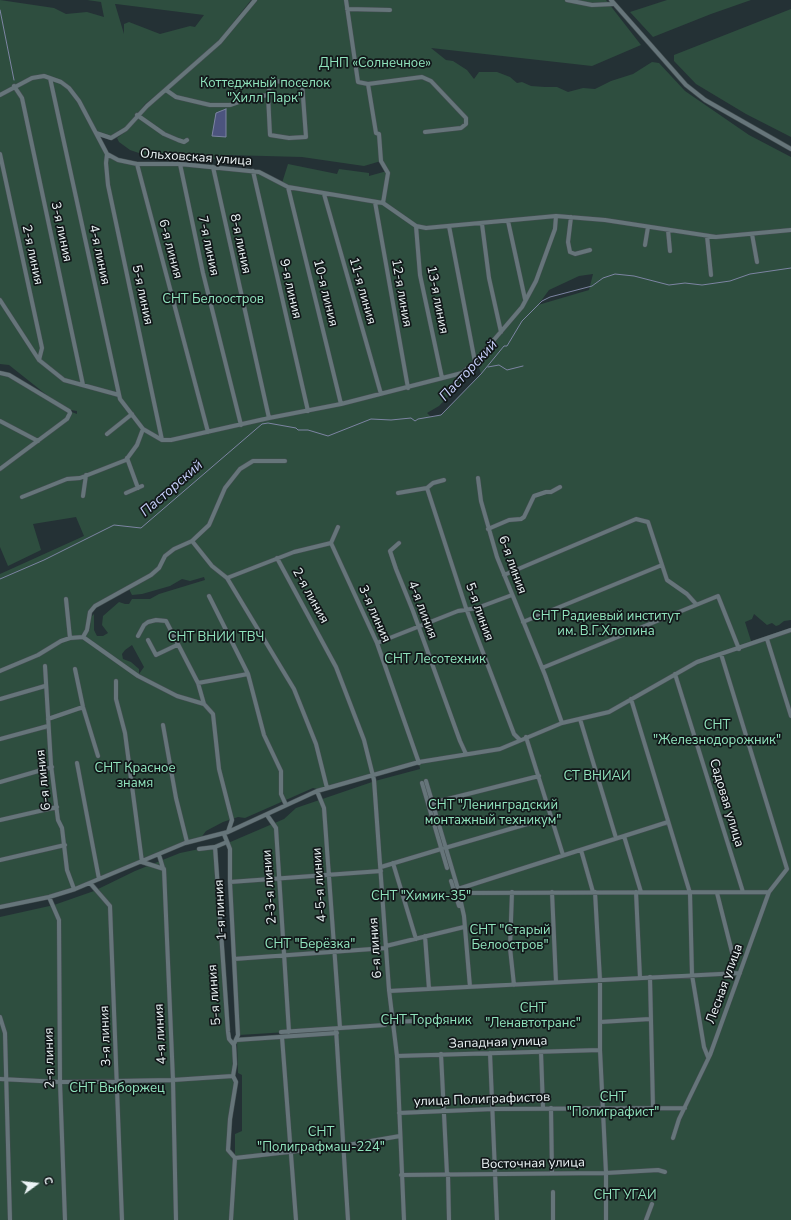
<!DOCTYPE html>
<html>
<head>
<meta charset="utf-8">
<style>
  body { margin:0 }
  #map { position:relative; width:791px; height:1220px; overflow:hidden; background:#243135; font-family:"Nunito Sans",sans-serif }
  canvas { display:block }
  .north { position:absolute; left:16px; top:1164px; width:40px; height:40px; -webkit-text-stroke:3px #12181a; paint-order:stroke; rotate:75deg; font-size:11px; font-weight:700; line-height:16px; text-align:center; color:#ecf4f6 }
  .north::after { content:''; display:block; margin:auto; width:14px; height:18px; background:#ecf4f6; clip-path:polygon(50% 0,100% 100%,50% 72%,0 100%) }
</style>
</head>
<body>
<div id="map">
<canvas width="791" height="1220"></canvas>
<div class="north">С</div>
</div>
<script>
const c = document.querySelector('canvas').getContext('2d');
c.lineJoin = 'round';
function fill(path, color) { c.fillStyle = color; c.fill(path, 'evenodd'); }
const shape = rows => new Path2D(rows.map(r => 'M' + r).join(''));
function trace(path, color, width, dash) { c.strokeStyle = color; c.lineWidth = width; c.lineCap = dash ? 'butt' : 'round'; c.setLineDash(dash || []); c.stroke(path); }
function label(font, color, halo, rows, align = 'center') {
  c.font = font + ' "Nunito Sans",sans-serif'; c.lineWidth = 3.5; c.setLineDash([]); c.textBaseline = 'middle'; c.strokeStyle = halo; c.fillStyle = color; for (const [text, x, y, turn = 0] of rows) {
    c.save(); c.translate(x, y); c.rotate((+turn || 0) * Math.PI / 180); c.textAlign = isNaN(turn) ? turn : align; if (halo) c.strokeText(text, 0, 0); c.fillText(text, 0, 0); c.restore();
  }
}
const green = shape([
  [0,0,54,8,66,14,87,12,104,17,101,2,87,0,251,0,221,38,176,79,145,104,129,125,118,131,118,135,112,137,97,133,107,154,118,160,138,164,179,164,258,172,282,183,288,164,337,174,339,169,369,173,369,176,387,171,381,161,364,166,302,157,228,155,223,158,205,160,154,158,130,150,119,142,117,138,125,132,136,118,227,37,257,0,606,0,641,45,592,66,431,48,446,60,453,61,467,70,474,79,479,72,497,72,510,77,517,83,522,82,531,86,545,87,557,87,568,92,583,88,595,89,611,81,633,74,652,62,659,63,685,91,749,135,791,157,791,620,784,621,779,625,776,626,772,623,767,625,754,614,752,619,745,622,752,644,791,630,791,1220,0,1220,0,917,54,905,94,891,135,871,180,853,209,847,215,848,229,1039,233,1043,236,1081,228,1150,235,1155,235,1134,242,1131,242,1075,238,1073,237,1040,336,1033,336,1029,239,1035,228,843,284,819,296,808,375,781,420,769,419,763,321,790,313,788,245,818,238,817,223,822,206,831,200,839,185,843,75,889,0,907,0,574,84,536,76,517,33,524,41,550,8,566,0,547,0,373,9,375,69,411,77,414,77,411,71,410,53,400,9,365,0,364],
  [115,4,116,4,204,15,195,27,190,26,160,34,129,22,124,24,124,34],
  [593,274,589,290,538,305,549,290,579,276],
  [477,360,481,374,441,415,431,417,427,413,439,406,461,383,464,372],
  [204,577,205,580,159,594,150,599,132,599,129,604,125,604,119,602,103,616,102,625,108,633,103,636,97,636,94,630,94,614,91,617,90,629,85,637,92,609,129,589,132,595,142,594,170,586,182,579,190,581],
  [132,645,144,667,139,674,139,669,131,662,123,659,122,654,125,650],
  [667,0,751,0,711,14,653,37,630,12],
  [791,9,791,137,746,114,696,84,674,61,674,55]
]);
const water = shape([
  [226,109,226,137,212,136,216,113,226,109]
]);
const stream = shape([
  [0,10,14,80],
  [488,367,499,365,507,370,523,366],
  [0,579,44,560,114,525,141,528,262,424,268,423,296,428,298,430,308,430,328,436,371,419,391,420,411,418,415,421,418,419,441,415,481,374,504,346,507,346,522,321,542,301,550,297,592,286,603,278,615,274,634,276,669,285,685,283,702,285,730,281,750,274,791,268]
]);
const minor = shape([
  [567,0,592,5,613,4],
  [611,0,686,85,705,100,791,149],
  [347,9,390,10],
  [50,78,120,399,143,429,162,440,171,440,269,418,341,404,462,373,475,362,522,307,536,281,555,229,556,216],
  [271,81,302,83,306,137,289,138,270,135,268,95,271,81],
  [368,84,422,77,431,81,466,118,466,124,461,128,425,132],
  [14,86,22,98,83,385],
  [166,90,176,97,210,105,230,105,250,98,268,95],
  [0,95,32,78,44,76,61,82,69,88,79,101,107,154,118,160,137,164,180,164,259,172,288,187,383,203,388,173,381,161,379,134,376,133,368,84,358,82,346,0],
  [137,115,164,134,178,140,184,142,187,140],
  [96,133,111,138,126,129,147,106,220,42,255,0],
  [0,154,42,348,39,360],
  [107,154,106,163,108,185,162,440],
  [137,164,208,432],
  [180,164,203,273,241,425],
  [213,167,269,418],
  [253,171,308,411],
  [288,187,341,404],
  [324,194,381,394],
  [375,202,408,388],
  [383,203,416,226,426,228,556,216,605,220,716,237,791,230],
  [571,217,568,242,570,252,575,254,590,250],
  [508,221,525,299],
  [482,224,489,278,501,332],
  [416,226,420,275,442,378],
  [449,226,475,362],
  [668,230,670,251],
  [752,234,757,262],
  [707,236,711,275],
  [645,245,648,227],
  [0,300,39,360,64,380,119,395],
  [0,373,9,375,69,411,70,413,67,419,0,469],
  [0,421,38,441],
  [107,434,132,414],
  [127,458,138,488],
  [478,478,481,501,497,557,545,675,562,723],
  [427,488,466,608,514,734,520,740],
  [126,493,142,486],
  [398,493,427,488,433,483,444,480],
  [83,496,86,475],
  [22,497,67,479,80,478,126,460,137,445,143,429],
  [488,529,509,520,521,519,524,517,534,496,546,492,551,492,560,487],
  [192,541,212,566,227,578],
  [331,543,377,643,419,763],
  [331,543,338,527],
  [399,543,390,551,396,569,413,611,460,741,466,754],
  [277,558,336,667,364,740,374,780,389,990,397,1056,404,1220],
  [504,575,636,519,648,522,667,580,687,594,696,604],
  [227,578,294,689,316,744,327,788],
  [227,578,294,552,331,543],
  [209,596,248,674,264,735,281,771,281,794,286,805],
  [66,599,70,638],
  [523,622,662,565],
  [138,636,144,625,148,622,156,620,166,621,198,683,204,704,213,714,219,769,232,820,228,832],
  [83,637,138,676,177,696,204,704],
  [767,639,791,716],
  [148,640,156,655,177,645],
  [377,643,458,611,477,608,512,595],
  [45,666,51,765,58,820,62,828,67,870,74,889],
  [542,668,718,596,739,649],
  [75,669,83,707,98,756],
  [0,671,38,655,61,641,70,638,83,637,87,630,90,612,95,606,151,575,159,568,165,556,174,549,192,541,209,525,225,488,240,469,253,461,285,461],
  [675,674,743,892],
  [116,681,116,699,125,733,142,862,164,869,173,1080,176,1220],
  [198,683,248,674],
  [0,699,45,686],
  [631,699,690,893,692,975,704,1047,708,1057],
  [48,719,83,707],
  [580,719,616,838],
  [163,725,176,798,187,842],
  [526,737,563,855],
  [0,739,48,726],
  [77,763,99,879],
  [426,781,458,889,464,916,470,987],
  [0,782,52,767],
  [422,783,447,868],
  [317,791,324,808,340,1028],
  [432,803,539,776],
  [267,815,276,828,289,1032],
  [0,820,57,807],
  [224,834,230,849,230,882,238,1035,234,1044],
  [624,836,641,892],
  [215,847,228,1032,229,1039,234,1045,235,1064,233,1076,236,1082,230,1119,228,1150,235,1158],
  [445,848,551,817],
  [199,849,215,847,227,842],
  [581,850,593,892],
  [159,855,163,868],
  [0,860,65,845],
  [393,863,416,939],
  [381,867,441,849],
  [451,881,459,906],
  [230,882,381,871],
  [90,883,110,906,122,1220],
  [458,889,668,822],
  [512,892,510,948,514,985],
  [552,892,556,982],
  [595,892,600,980,600,1050,606,1173,606,1220],
  [636,892,640,978],
  [458,893,769,892],
  [717,893,734,960],
  [49,897,59,920,60,1082,65,1220],
  [0,907,49,897,75,889,185,843,228,832,317,791,419,762,500,749,562,723,609,712,697,662,791,630],
  [425,936,429,989],
  [386,946,464,927],
  [234,959,386,948],
  [650,977,653,1108],
  [389,991,740,973],
  [0,1017,5,1033,10,1220],
  [392,1022,461,1019],
  [600,1022,650,1019],
  [336,1029,348,1220],
  [281,1032,385,1025],
  [282,1037,296,1220],
  [236,1040,337,1033],
  [541,1052,543,1108],
  [490,1053,497,1220],
  [441,1054,447,1174],
  [397,1056,600,1050],
  [0,1079,60,1082,173,1080,233,1076],
  [551,1108,552,1174],
  [399,1113,493,1109,685,1108],
  [673,1138,679,1119,710,1055,769,892,787,869,721,654],
  [235,1158,342,1146,400,1136],
  [448,1174,449,1220],
  [401,1175,606,1173,658,1170,665,1172],
  [553,1192,553,1220],
  [231,1220,235,1158],
  [646,1220,652,1204]
]);
const parkNames = [
  ["ДНП «Солнечное»",375,64],
  ["Коттеджный поселок",265,84],
  ["\"Хилл Парк\"",265,99],
  ["СНТ Белоостров",213,300],
  ["СНТ Радиевый институт",606,617],
  ["им. В.Г.Хлопина",606,632],
  ["СНТ ВНИИ ТВЧ",216,638],
  ["СНТ Лесотехник",435,660],
  ["СНТ",717,726],
  ["\"Железнодорожник\"",717,741],
  ["СНТ Красное",135,769],
  ["знамя",135,784],
  ["СТ ВНИАИ",597,777],
  ["СНТ \"Ленинградский",493,806],
  ["монтажный техникум\"",493,821],
  ["СНТ \"Химик-35\"",421,897],
  ["СНТ \"Старый",510,931],
  ["Белоостров\"",510,946],
  ["СНТ \"Берёзка\"",310,945],
  ["СНТ",533,1009],
  ["\"Ленавтотранс\"",533,1024],
  ["СНТ Торфяник",426,1021],
  ["СНТ Выборжец",117,1089],
  ["СНТ",613,1098],
  ["\"Полиграфист\"",613,1113],
  ["СНТ",321,1133],
  ["\"Полиграфмаш-224\"",321,1148],
  ["СНТ УГАИ",625,1196]
];
const streetNames = [
  ["Ольховская улица",196,158,4],
  ["3-я линия",61,232,78],
  ["8-я линия",240,244,78],
  ["7-я линия",208,246,78],
  ["6-я линия",170,249,75],
  ["2-я линия",32,255,78],
  ["4-я линия",99,255,78],
  ["9-я линия",290,289,77],
  ["11-я линия",362,291,74],
  ["10-я линия",325,293,76],
  ["12-я линия",401,293,80],
  ["5-я линия",142,295,78],
  ["13-я линия",437,300,79],
  ["6-я линия",512,565,70],
  ["2-я линия",310,596,61],
  ["4-я линия",422,610,69],
  ["5-я линия",479,612,70],
  ["3-я линия",374,614,66],
  ["6-я линия",44,780,-96],
  ["Садовая улица",726,803,73],
  ["4-5-я линии",320,885,-94],
  ["2-3-я линии",270,887,-94],
  ["1-я линия",221,910,-93],
  ["6-я линия",376,948,-94],
  ["Лесная улица",725,984,-70],
  ["5-я линия",215,995,-94],
  ["4-я линия",161,1034,-93],
  ["3-я линия",106,1036,-92],
  ["Западная улица",498,1043,-2],
  ["2-я линия",50,1058,-91],
  ["улица Полиграфистов",482,1100,-2],
  ["Восточная улица",533,1164,-1]
];
const waterNames = [
  ["Пасторский",469,371,-47],
  ["Пасторский",172,489,-41]
];
fill(green, '#2e4e3f');
fill(water, '#4c547e');
trace(water, '#7c84a2', 1);
trace(stream, '#7c84a2', 1);
trace(minor, '#434e51', 5);
trace(minor, '#66757a', 4);
label('13px', '#90e4bd', '#12181a', parkNames);
label('13px', '#ecf4f6', '#12181a', streetNames);
label('italic 14px', '#c9d2fd', '#12181a', waterNames);
</script>
</body>
</html>
